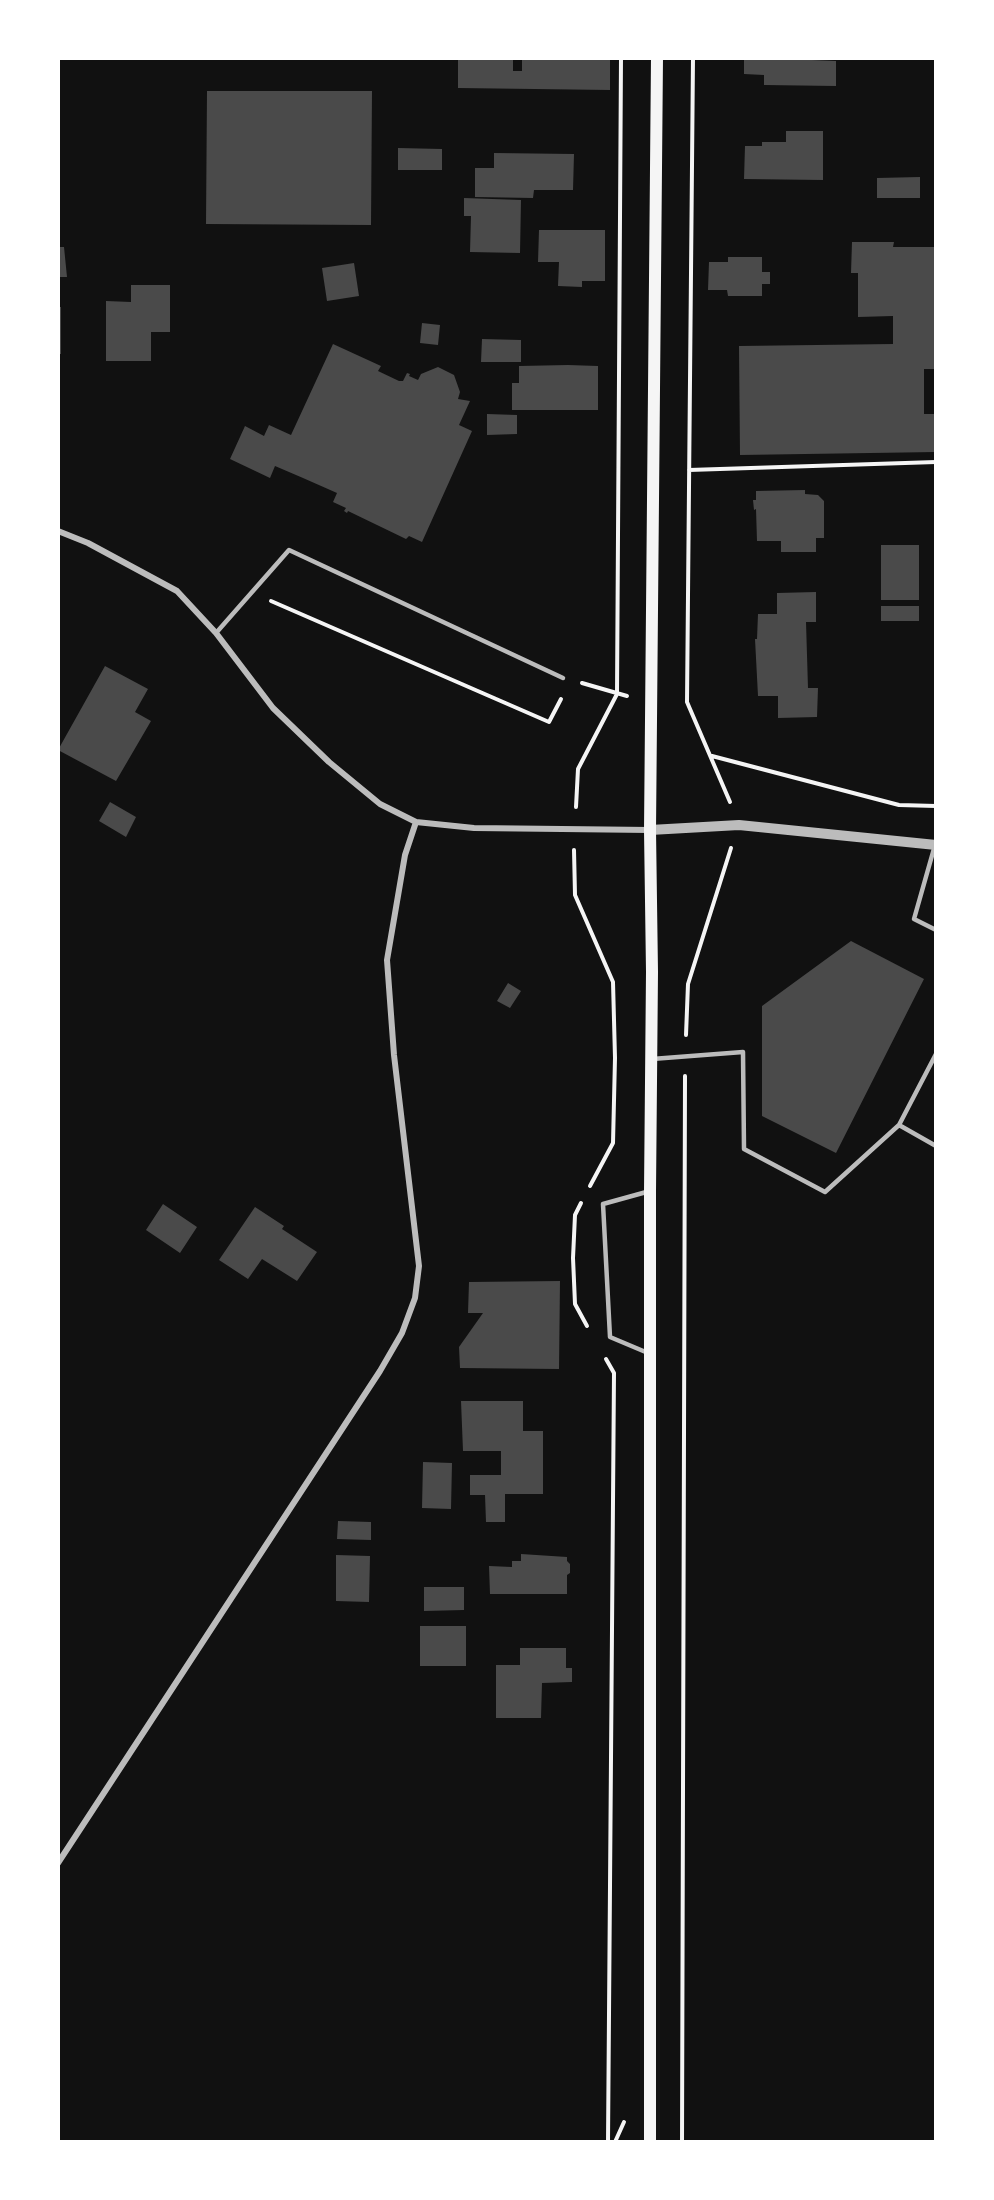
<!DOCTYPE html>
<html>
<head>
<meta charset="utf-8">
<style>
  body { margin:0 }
  #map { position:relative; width:994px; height:2200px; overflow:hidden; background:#111; font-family:"IBM Plex Sans",sans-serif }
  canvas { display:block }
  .frame { position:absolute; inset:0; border:60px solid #fff; pointer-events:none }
</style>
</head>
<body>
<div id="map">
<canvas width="994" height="2200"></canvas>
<div class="frame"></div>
</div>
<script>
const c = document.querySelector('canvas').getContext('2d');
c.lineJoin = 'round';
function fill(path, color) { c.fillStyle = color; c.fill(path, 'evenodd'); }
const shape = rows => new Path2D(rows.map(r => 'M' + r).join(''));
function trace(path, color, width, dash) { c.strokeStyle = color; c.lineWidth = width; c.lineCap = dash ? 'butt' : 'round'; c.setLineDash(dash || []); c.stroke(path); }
const building = shape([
  [458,58,513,58,513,71,522,71,522,58,610,58,610,90,458,88],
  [744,58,812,58,812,60,836,61,836,86,764,85,764,75,744,74],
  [207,91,372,91,371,225,206,224],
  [786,131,823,131,823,180,744,179,745,146,762,146,762,142,786,142],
  [398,148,442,149,442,170,398,170],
  [494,153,574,154,573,190,534,190,533,198,475,197,475,168,494,168],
  [920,177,920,198,877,198,877,178],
  [464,198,521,200,520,253,470,252,471,216,464,216],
  [539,230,605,230,605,281,582,281,582,287,558,286,559,262,538,262],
  [852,242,894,242,893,247,936,247,936,369,924,369,924,414,936,414,936,452,740,455,739,346,893,344,893,316,858,317,858,273,851,273],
  [58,247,64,247,67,277,58,277],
  [728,257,762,257,762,272,770,272,770,284,762,284,762,296,728,296,727,290,708,290,709,262,728,262],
  [354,263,359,296,327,301,322,268],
  [131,285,170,285,170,332,151,332,151,361,106,361,106,301,131,302],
  [58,307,61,307,61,354,58,354],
  [422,323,440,325,438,345,420,343],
  [482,339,521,340,521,362,481,362],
  [333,344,381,366,378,371,399,381,403,381,407,373,410,374,409,376,418,380,421,374,438,367,454,375,460,392,458,399,470,401,459,425,472,431,422,542,409,536,406,539,348,511,347,513,344,511,346,508,333,502,337,493,303,478,275,466,270,478,230,459,245,426,264,436,269,425,291,435],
  [568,365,598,366,598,410,512,410,512,383,519,383,519,366],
  [487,414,517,415,517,434,487,435],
  [805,490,805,494,818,495,824,501,824,538,816,538,816,552,781,552,781,541,757,541,756,509,754,510,753,500,756,500,756,491],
  [881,545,919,545,919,600,881,600],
  [816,592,816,622,806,622,808,688,818,688,817,717,778,718,778,696,758,696,755,639,757,639,758,614,777,614,777,593],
  [881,606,919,606,919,621,881,621],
  [105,666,148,689,135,712,151,721,116,781,58,750],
  [110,802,136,817,126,837,99,821],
  [851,941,924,979,836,1153,762,1116,762,1006],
  [508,983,521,991,510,1008,497,1001],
  [163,1204,197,1227,180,1253,146,1230],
  [255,1207,284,1226,282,1229,317,1252,297,1281,262,1259,248,1279,219,1260],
  [560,1281,559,1369,460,1368,459,1347,483,1313,468,1313,469,1282],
  [461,1401,523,1401,523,1431,543,1431,543,1494,505,1494,505,1522,486,1522,485,1495,470,1495,470,1475,501,1475,501,1451,463,1451],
  [423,1462,452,1463,451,1509,422,1508],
  [338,1521,371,1522,371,1540,337,1539],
  [521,1554,567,1557,567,1561,570,1564,570,1573,567,1575,567,1594,490,1594,489,1566,512,1567,512,1561,521,1561],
  [336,1555,370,1556,369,1602,336,1601],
  [424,1587,464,1587,464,1610,424,1611],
  [420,1626,466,1626,466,1666,420,1666],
  [520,1648,566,1648,566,1668,572,1668,572,1682,542,1683,541,1718,496,1718,496,1665,520,1665]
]);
const path = shape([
  [693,58,687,702,730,802],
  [689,470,936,462],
  [271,601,549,722,561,699],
  [582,683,627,696],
  [712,756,899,805,936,806],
  [576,807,578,769,617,694,621,58],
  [574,850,575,895,613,982,615,1058,613,1143,590,1186],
  [686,1035,688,984,731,848],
  [581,1203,575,1215,573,1258,575,1304,587,1326],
  [606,1359,614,1373,608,2142],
  [615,2142,624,2122],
  [682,2142,685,1076]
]);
const service = shape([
  [216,633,289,550,563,678],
  [935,845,914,919,936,930],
  [652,1059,743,1052,744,1149,825,1192,899,1125,936,1054],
  [899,1125,936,1146],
  [648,1353,610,1337,603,1204,650,1191]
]);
const minor = shape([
  [58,531,88,543,177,591,216,633,273,708,329,762,380,804,416,822,474,828,650,830],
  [58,1863,380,1371,402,1333,415,1298,419,1266,394,1055,387,960,405,855,416,822]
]);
const tertiary = shape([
  [650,830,739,825,936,845]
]);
const secondary = shape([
  [650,2142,650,1191,652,972,650,830,657,58]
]);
fill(building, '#4a4a4a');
trace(path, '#f5f5f5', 4);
trace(service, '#bcbcbc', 4.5);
trace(minor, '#bcbcbc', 6);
trace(tertiary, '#bcbcbc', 10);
trace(secondary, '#f5f5f5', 12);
</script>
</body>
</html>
